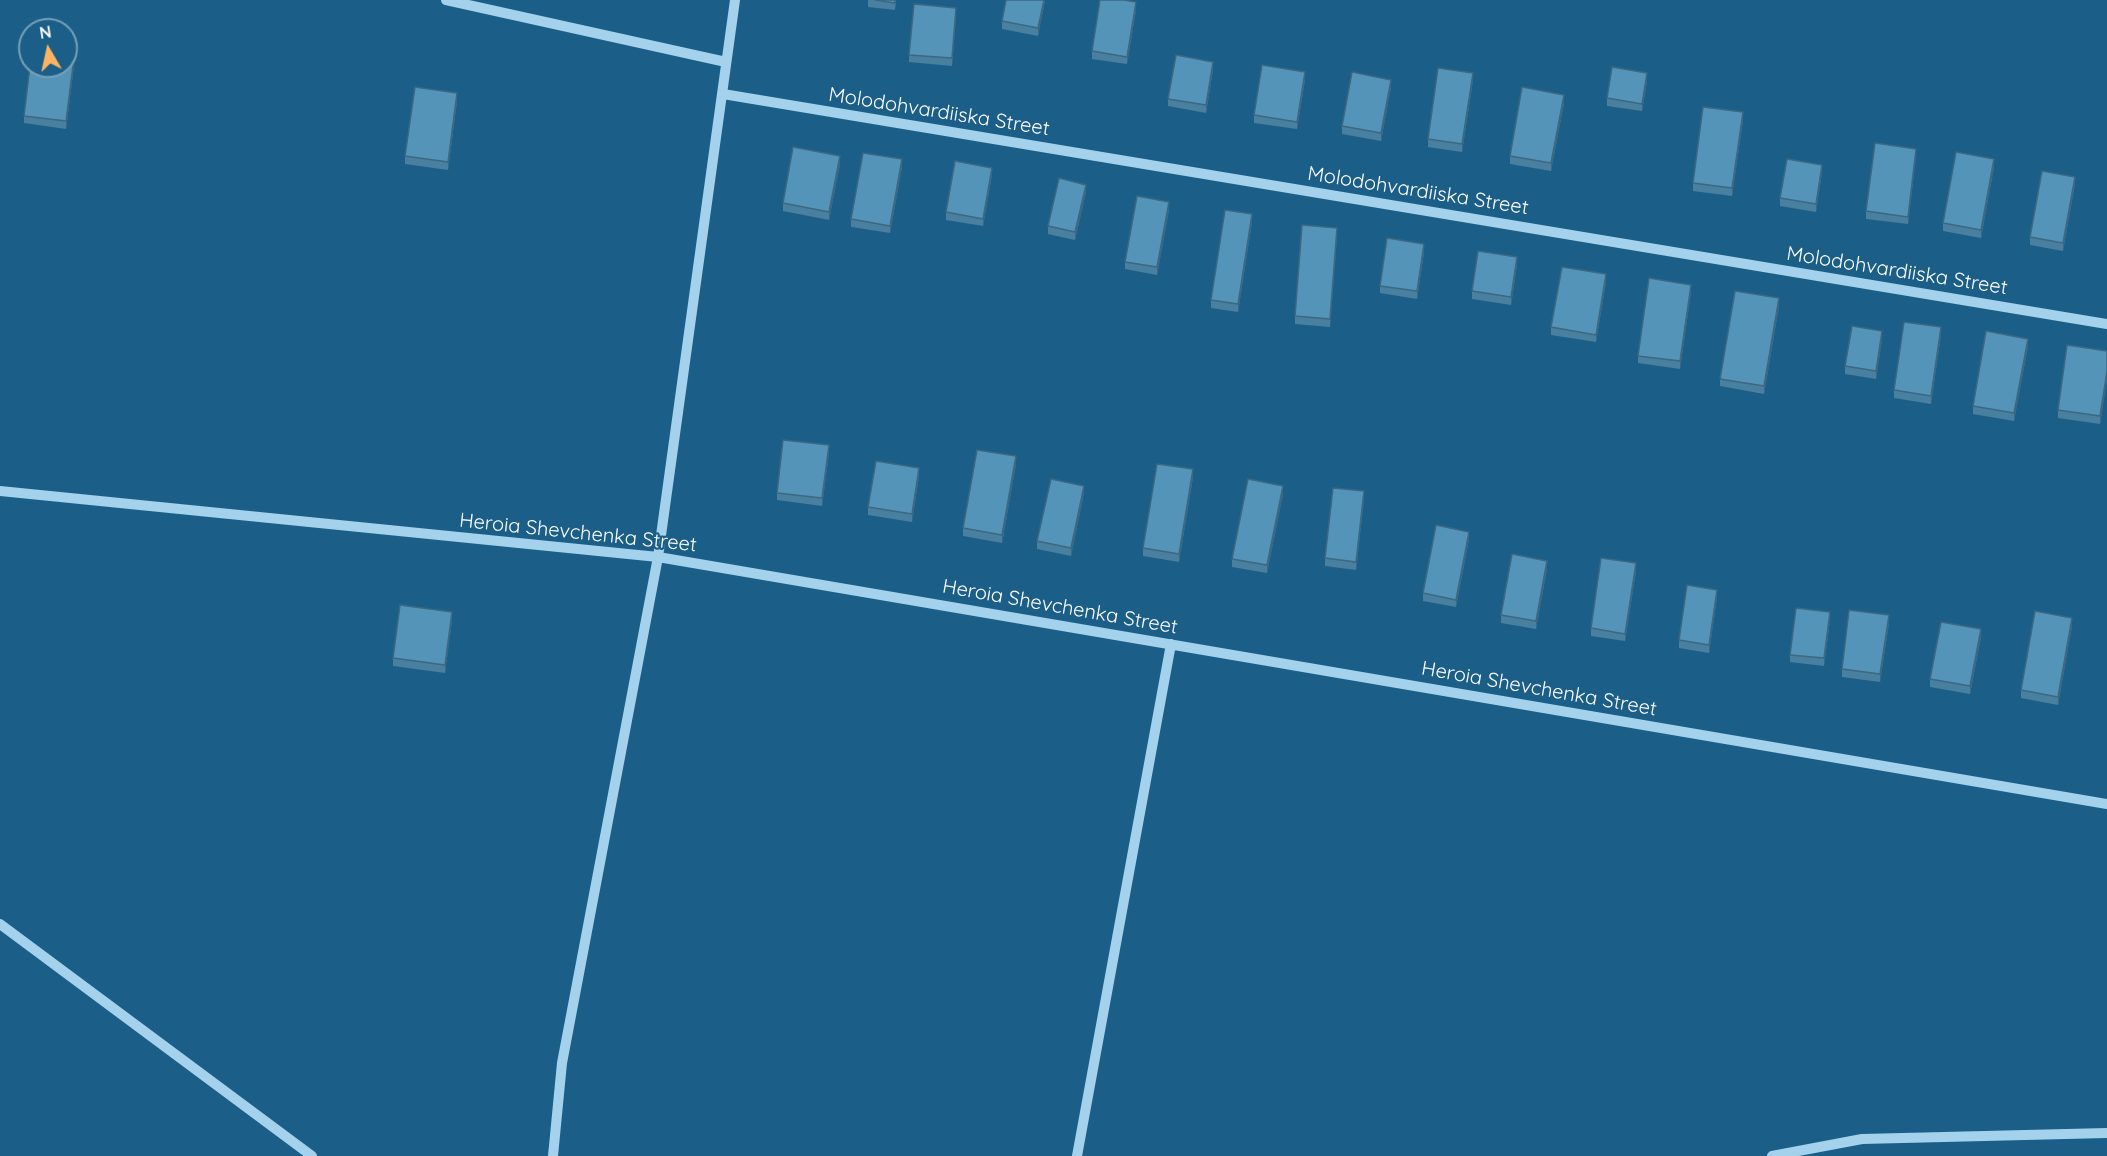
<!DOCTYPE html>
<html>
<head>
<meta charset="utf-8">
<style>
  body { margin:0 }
  #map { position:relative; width:2107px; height:1156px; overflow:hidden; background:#1b5f89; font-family:Quicksand,sans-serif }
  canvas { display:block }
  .north { position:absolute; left:18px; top:18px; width:60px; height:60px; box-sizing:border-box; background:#1b5f89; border:2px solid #769fb8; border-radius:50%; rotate:351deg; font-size:16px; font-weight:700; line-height:24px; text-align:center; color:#fff }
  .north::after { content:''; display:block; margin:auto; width:21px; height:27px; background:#feb361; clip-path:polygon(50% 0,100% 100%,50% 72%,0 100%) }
</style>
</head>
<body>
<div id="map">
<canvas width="2107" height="1156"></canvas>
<div class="north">N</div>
</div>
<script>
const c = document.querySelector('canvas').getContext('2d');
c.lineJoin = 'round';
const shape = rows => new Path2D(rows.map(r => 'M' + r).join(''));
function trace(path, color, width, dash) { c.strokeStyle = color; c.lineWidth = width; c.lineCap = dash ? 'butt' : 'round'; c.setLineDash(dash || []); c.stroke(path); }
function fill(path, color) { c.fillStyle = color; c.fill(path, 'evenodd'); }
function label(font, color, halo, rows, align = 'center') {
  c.font = font + ' Quicksand,sans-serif'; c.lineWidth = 4.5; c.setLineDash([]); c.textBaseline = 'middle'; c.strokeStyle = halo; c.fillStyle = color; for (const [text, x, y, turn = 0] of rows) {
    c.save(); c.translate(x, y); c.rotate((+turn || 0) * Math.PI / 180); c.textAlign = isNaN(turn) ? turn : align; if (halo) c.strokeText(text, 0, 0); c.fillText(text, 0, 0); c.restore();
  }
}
const minor = shape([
  [446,0,726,62],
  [723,94,2107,324],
  [0,491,658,557,2107,804],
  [0,924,312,1156],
  [553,1156,562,1063,658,557,735,0],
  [1077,1156,1171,644],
  [1772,1156,1862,1139,2107,1133]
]);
const wall = shape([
  [868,0,896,0,895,10,868,7],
  [1045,0,1038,36,1002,29,1002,21],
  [1136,10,1127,64,1092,59,1092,51],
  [956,16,952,66,909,62,909,55],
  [76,50,66,129,24,123,24,116],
  [1213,70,1206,113,1168,106,1168,99],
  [1305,80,1297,129,1254,123,1254,115],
  [1473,80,1462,152,1428,147,1428,139],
  [1647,81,1642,111,1607,106,1607,98],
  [1391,87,1381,141,1342,134,1342,126],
  [457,101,448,170,405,164,405,156],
  [1564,103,1551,171,1510,164,1510,156],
  [1743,120,1732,196,1693,191,1693,183],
  [1916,156,1908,224,1866,219,1866,211],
  [840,164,829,220,783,211,783,203],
  [902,167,890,233,851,227,851,219],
  [1994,167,1981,238,1943,231,1943,223],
  [1822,172,1816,212,1780,206,1780,198],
  [992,175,983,226,946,220,946,212],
  [2075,184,2063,251,2030,245,2030,237],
  [1086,192,1075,240,1048,234,1048,226],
  [1169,210,1157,275,1125,269,1125,262],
  [1252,222,1238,312,1211,308,1211,300],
  [1337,236,1330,327,1295,324,1295,316],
  [1424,252,1417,299,1380,293,1380,286],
  [1517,265,1511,305,1472,299,1472,291],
  [1606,282,1596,342,1551,335,1551,327],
  [1691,292,1680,369,1638,363,1638,356],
  [1779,306,1764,394,1720,386,1720,379],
  [1941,335,1931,404,1894,398,1894,390],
  [1882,339,1876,379,1845,374,1845,366],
  [2028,346,2014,421,1973,414,1973,406],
  [2107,351,2107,379,2100,424,2058,418,2058,410],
  [829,453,822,506,777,500,777,493],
  [1016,464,1002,543,963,536,963,528],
  [919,476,912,522,868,515,868,507],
  [1193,477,1179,562,1143,556,1143,548],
  [1084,493,1071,556,1037,549,1037,541],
  [1283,494,1267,573,1232,567,1232,559],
  [1364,499,1356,570,1325,566,1325,558],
  [1469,539,1456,607,1423,601,1423,593],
  [1547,569,1536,629,1501,623,1501,615],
  [1636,571,1625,641,1591,636,1591,628],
  [1717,597,1709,653,1679,648,1679,640],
  [452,620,445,673,393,666,393,658],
  [1830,620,1824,666,1790,662,1790,655],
  [1889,623,1880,682,1842,677,1842,669],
  [2072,626,2058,705,2021,698,2021,690],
  [1981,637,1970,694,1930,687,1930,679]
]);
const shadedWall = shape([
  [1044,0,1045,0,1038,36,1038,28],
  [1136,2,1136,10,1127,64,1127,57],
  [956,8,956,16,952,66,952,58],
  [76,42,76,50,66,129,66,121],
  [1213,62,1213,70,1206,113,1206,105],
  [1305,72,1305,80,1297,129,1297,122],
  [1473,73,1473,80,1462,152,1462,144],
  [1647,73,1647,81,1642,111,1642,104],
  [1391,80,1391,87,1381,141,1381,133],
  [457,93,457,101,448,170,448,162],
  [1564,95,1564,103,1551,171,1551,163],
  [1743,112,1743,120,1732,196,1732,188],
  [1916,149,1916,156,1908,224,1908,217],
  [840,156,840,164,829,220,829,212],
  [902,159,902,167,890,233,890,226],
  [1994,159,1994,167,1981,238,1981,230],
  [1822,165,1822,172,1816,212,1816,204],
  [992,168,992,175,983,226,983,219],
  [2075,177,2075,184,2063,251,2063,243],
  [1086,185,1086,192,1075,240,1075,232],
  [1169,202,1169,210,1157,275,1157,267],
  [1252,214,1252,222,1238,312,1238,304],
  [1337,228,1337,236,1330,327,1330,319],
  [1424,244,1424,252,1417,299,1417,291],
  [1517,257,1517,265,1511,305,1511,297],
  [1606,274,1606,282,1596,342,1596,335],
  [1691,285,1691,292,1680,369,1680,361],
  [1779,298,1779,306,1764,394,1764,386],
  [1941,327,1941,335,1931,404,1931,396],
  [1882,331,1882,339,1876,379,1876,371],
  [2028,339,2028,346,2014,421,2014,413],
  [2107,371,2107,379,2100,424,2100,416],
  [829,445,829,453,822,506,822,498],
  [1016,456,1016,464,1002,543,1002,535],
  [919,468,919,476,912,522,912,514],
  [1193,469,1193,477,1179,562,1179,554],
  [1084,486,1084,493,1071,556,1071,548],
  [1283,486,1283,494,1267,573,1267,565],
  [1364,491,1364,499,1356,570,1356,562],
  [1469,532,1469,539,1456,607,1456,600],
  [1547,561,1547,569,1536,629,1536,621],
  [1636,563,1636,571,1625,641,1625,634],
  [1717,590,1717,597,1709,653,1709,645],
  [452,612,452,620,445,673,445,665],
  [1830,612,1830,620,1824,666,1824,658],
  [1889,615,1889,623,1880,682,1880,674],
  [2072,618,2072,626,2058,705,2058,697],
  [1981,629,1981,637,1970,694,1970,686]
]);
const building = shape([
  [875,0,895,0,895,3,875,0],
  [1006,0,1044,0,1038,28,1002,21,1006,0],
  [1100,0,1123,0,1136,2,1127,57,1092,51,1100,0],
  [914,4,956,8,952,58,909,55,914,4],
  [66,41,76,42,66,121,24,116,30,66,66,66,66,41],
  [1176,55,1213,62,1206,105,1168,99,1176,55],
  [1262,65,1305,72,1297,122,1254,115,1262,65],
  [1612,67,1647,73,1642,104,1607,98,1612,67],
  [1438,68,1473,73,1462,144,1428,139,1438,68],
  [1352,72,1391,80,1381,133,1342,126,1352,72],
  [415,87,457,93,448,162,405,156,415,87],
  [1522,87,1564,95,1551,163,1510,156,1522,87],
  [1703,107,1743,112,1732,188,1693,183,1703,107],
  [1875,143,1916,149,1908,217,1866,211,1875,143],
  [793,147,840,156,829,212,783,203,793,147],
  [1956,152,1994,159,1981,230,1943,223,1956,152],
  [863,153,902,159,890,226,851,219,863,153],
  [1787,159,1822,165,1816,204,1780,198,1787,159],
  [955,161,992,168,983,219,946,212,955,161],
  [2042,171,2075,177,2063,243,2030,237,2042,171],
  [1059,178,1086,185,1075,232,1048,226,1059,178],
  [1137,196,1169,202,1157,267,1125,262,1137,196],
  [1225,210,1252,214,1238,304,1211,300,1225,210],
  [1302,225,1337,228,1330,319,1295,316,1302,225],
  [1387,238,1424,244,1417,291,1380,286,1387,238],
  [1478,251,1517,257,1511,297,1472,291,1478,251],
  [1562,267,1606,274,1596,335,1551,327,1562,267],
  [1649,278,1691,285,1680,361,1638,356,1649,278],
  [1735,291,1779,298,1764,386,1720,379,1735,291],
  [1904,322,1941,327,1931,396,1894,390,1904,322],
  [1852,326,1882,331,1876,371,1845,366,1852,326],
  [1986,331,2028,339,2014,413,1973,406,1986,331],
  [2067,345,2107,351,2107,371,2100,416,2058,410,2067,345],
  [783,440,829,445,822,498,777,493,783,440],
  [977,450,1016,456,1002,535,963,528,977,450],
  [876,461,919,468,912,514,868,507,876,461],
  [1157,464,1193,469,1179,554,1143,548,1157,464],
  [1051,479,1084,486,1071,548,1037,541,1051,479],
  [1248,479,1283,486,1267,565,1232,559,1248,479],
  [1333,488,1364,491,1356,562,1325,558,1333,488],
  [1436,525,1469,532,1456,600,1423,593,1436,525],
  [1512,554,1547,561,1536,621,1501,615,1512,554],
  [1601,558,1636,563,1625,634,1591,628,1601,558],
  [1687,585,1717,590,1709,645,1679,640,1687,585],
  [400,605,452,612,445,665,393,658,400,605],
  [1796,608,1830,612,1824,658,1790,655,1796,608],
  [1849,610,1889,615,1880,674,1842,669,1849,610],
  [2035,611,2072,618,2058,697,2021,690,2035,611],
  [1941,622,1981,629,1970,686,1930,679,1941,622]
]);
const streetNames = [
  ["Molodohvardiiska Street",939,112,9],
  ["Molodohvardiiska Street",1418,191,9],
  ["Molodohvardiiska Street",1897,271,9],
  ["Heroia Shevchenka Street",578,533,6],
  ["Heroia Shevchenka Street",1060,607,10],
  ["Heroia Shevchenka Street",1539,689,10]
];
trace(minor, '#a4d2ec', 10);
fill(wall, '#497f9f');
fill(shadedWall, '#3c6882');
fill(building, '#5594b9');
trace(building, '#3c6882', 1.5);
label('20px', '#fff', '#1b5f89', streetNames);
</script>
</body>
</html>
